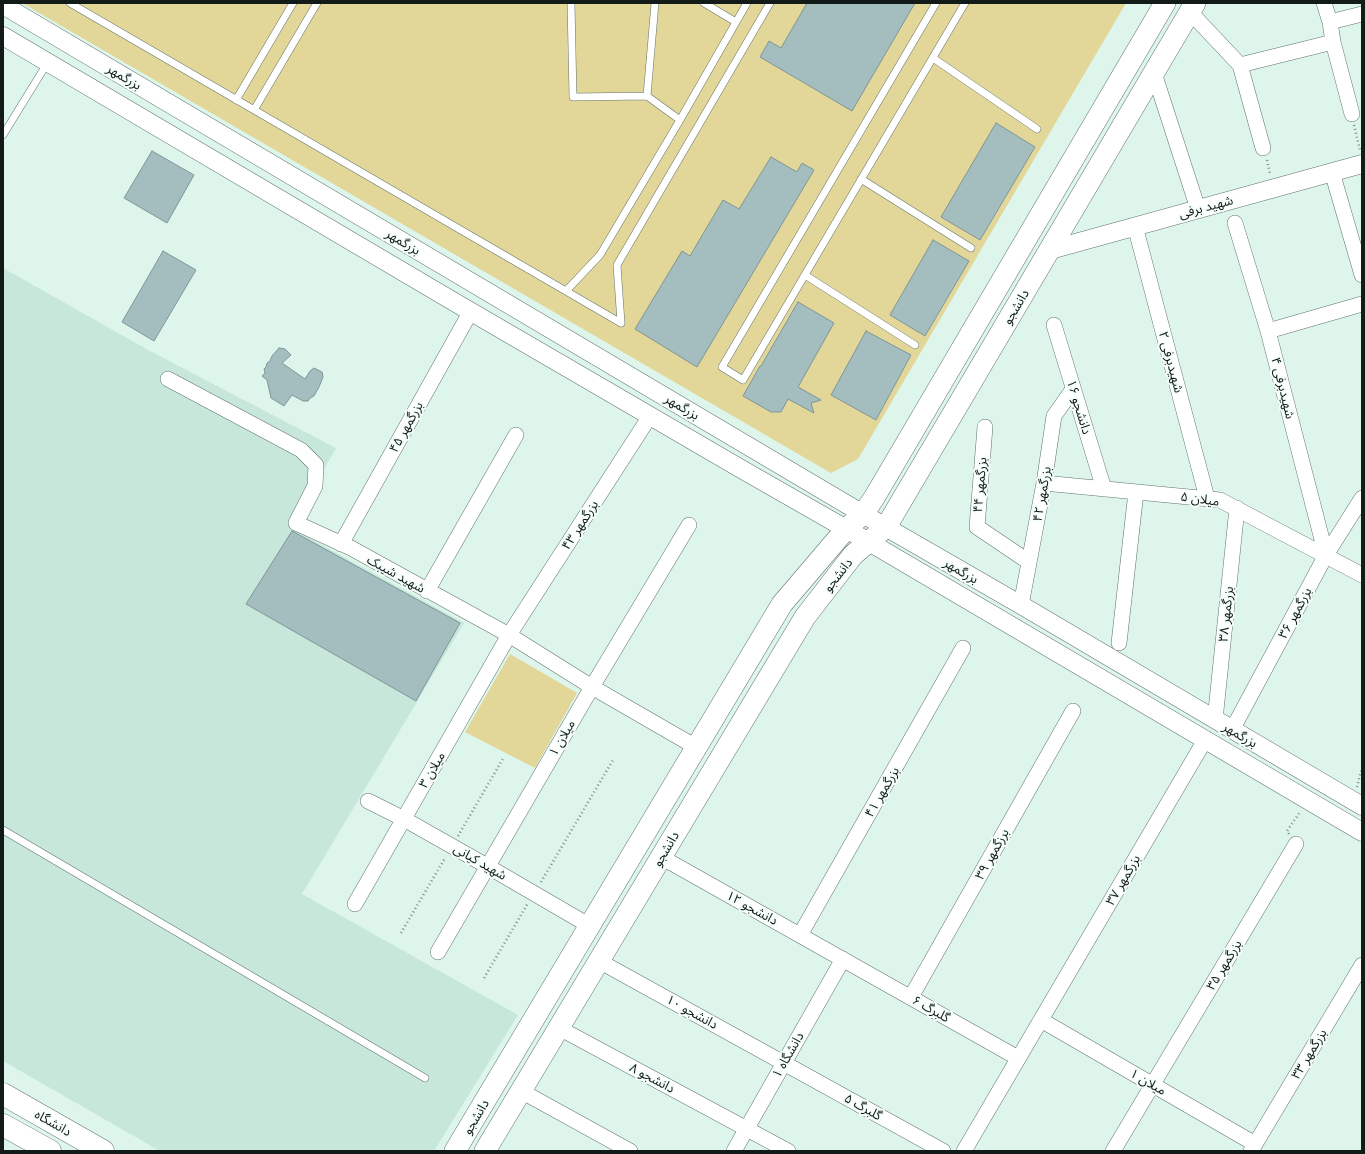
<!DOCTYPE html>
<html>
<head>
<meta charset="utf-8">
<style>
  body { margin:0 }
  #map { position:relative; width:1365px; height:1154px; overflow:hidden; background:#ddf5eb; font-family:Lato,sans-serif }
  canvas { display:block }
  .frame { position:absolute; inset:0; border:4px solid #121b17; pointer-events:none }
</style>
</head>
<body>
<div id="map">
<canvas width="1365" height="1154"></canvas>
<div class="frame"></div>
</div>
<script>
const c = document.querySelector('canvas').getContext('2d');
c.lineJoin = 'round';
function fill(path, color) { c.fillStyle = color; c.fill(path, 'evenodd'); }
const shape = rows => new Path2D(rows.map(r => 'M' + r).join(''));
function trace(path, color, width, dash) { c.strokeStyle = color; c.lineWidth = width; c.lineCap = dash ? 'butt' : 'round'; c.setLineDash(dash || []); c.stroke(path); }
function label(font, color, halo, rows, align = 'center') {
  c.font = font + ' Lato,"Noto Sans Arabic",sans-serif'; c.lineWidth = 4; c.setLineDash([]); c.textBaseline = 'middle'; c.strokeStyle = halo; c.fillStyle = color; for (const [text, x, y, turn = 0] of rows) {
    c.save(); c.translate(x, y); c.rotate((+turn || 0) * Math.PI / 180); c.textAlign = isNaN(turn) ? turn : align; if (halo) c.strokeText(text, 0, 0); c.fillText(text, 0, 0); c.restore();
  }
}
const built = shape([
  [3,268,150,351,336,448,291,528,464,623,302,894,518,1015,434,1151,160,1151,3,1061]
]);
const green = shape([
  [22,3,1126,3,858,459,831,473],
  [510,654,577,693,535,768,465,732]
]);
const building = shape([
  [807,3,915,3,852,111,760,57,769,41,781,48,807,3],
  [996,123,1035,147,980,240,941,217,996,123],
  [152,151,194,175,167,223,124,198,152,151],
  [771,157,797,172,802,163,814,170,697,367,635,329,682,251,690,256,723,200,739,209,771,157],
  [933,240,969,261,925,336,890,315,933,240],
  [163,251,196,270,154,341,122,322,163,251],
  [798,302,834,323,798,387,821,400,811,403,814,413,788,399,781,412,771,412,743,396,760,366,761,366,798,302],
  [866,331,911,355,876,420,831,395,866,331],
  [279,348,285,349,291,355,282,363,305,379,310,371,314,368,322,372,323,377,319,387,314,396,310,398,308,401,303,401,292,395,284,406,271,398,267,380,262,376,265,373,264,369,266,367,267,363,270,361,272,356,279,348],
  [292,531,460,623,416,701,246,604,292,531]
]);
const path = shape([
  [1354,125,1360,150],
  [1267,160,1270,174],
  [1357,787,1362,768],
  [1289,834,1287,831,1300,812],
  [458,836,504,757],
  [541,882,613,760],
  [401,933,445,858],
  [484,978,528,903]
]);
const service = shape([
  [70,3,621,323],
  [571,3,573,97,647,96,655,3],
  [704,3,736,22],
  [936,3,722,367,743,380,965,3],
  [933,58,1037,129],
  [647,96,680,120],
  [236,100,293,3],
  [254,110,317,3],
  [3,135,48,62],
  [861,179,971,248],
  [805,275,915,345],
  [566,291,600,255,680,120,747,3],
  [621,323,617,265,770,3],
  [3,830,425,1078]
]);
const minor = shape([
  [1324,3,1330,22,1333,42,1352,114],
  [1190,12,1240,65,1263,148],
  [1330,22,1362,14],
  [1240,65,1333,42],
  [1154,73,1198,209],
  [1332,172,1362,275],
  [1235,223,1268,331,1326,555],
  [1135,226,1207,498],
  [1054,325,1104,489],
  [1268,331,1362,304],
  [168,379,301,450,316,465,315,486,296,523,351,548,509,635,592,687,696,747],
  [985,427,977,527,1029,562],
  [1044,483,1220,500,1362,575],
  [341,544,471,311],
  [427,591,516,435],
  [1021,605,1044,483,1054,416,1073,389],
  [1119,643,1136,492],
  [1215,720,1237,508],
  [1232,730,1326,555,1362,498],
  [368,801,404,819,487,866,590,926],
  [661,857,1018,1058],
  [355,904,509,635,650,416],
  [800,935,963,648],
  [438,952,592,687,689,525],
  [599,961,943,1151],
  [911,997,1073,711],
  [1041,1020,1255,1144],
  [559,1028,788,1151],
  [521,1091,630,1151],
  [734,1151,843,959],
  [964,1151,1205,740],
  [1113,1151,1296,844],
  [1251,1151,1362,965]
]);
const tertiary = shape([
  [3,5,863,514,1021,605,1362,806],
  [3,36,456,303,743,470,869,542,1362,832],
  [1050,250,1362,164]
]);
const secondary = shape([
  [455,1151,782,604,846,529,863,514,874,498,1165,3],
  [485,1151,805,617,853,555,886,527,1195,3]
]);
const primary = shape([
  [3,1094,103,1151],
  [3,1125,50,1151]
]);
const streetNames = [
  ["بزرگمهر",124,77,31],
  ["شهید برفی",1206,207,-15],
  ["بزرگمهر",403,242,31],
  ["دانشجو",1016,307,-59],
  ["شهیدبرفی ۲",1171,362,75],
  ["شهیدبرفی ۴",1283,388,76],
  ["بزرگمهر",682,407,31],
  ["دانشجو ۱۶",1079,407,73],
  ["بزرگمهر ۴۵",406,427,-61],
  ["بزرگمهر ۴۴",980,485,-85],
  ["بزرگمهر ۴۲",1042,494,-80],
  ["میلان ۵",1200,499,8],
  ["بزرگمهر ۴۳",580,525,-57],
  ["بزرگمهر",961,571,30],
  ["شهید شیبک",396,574,29],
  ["دانشجو",838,575,-52],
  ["بزرگمهر ۳۶",1295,613,-62],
  ["بزرگمهر ۳۸",1226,614,-84],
  ["بزرگمهر",1240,735,30],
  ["میلان ۱",562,738,-60],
  ["میلان ۳",432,770,-60],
  ["بزرگمهر ۴۱",882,792,-60],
  ["دانشجو",666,849,-59],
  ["برزگمهر ۳۹",992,854,-61],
  ["شهید کیانی",480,862,30],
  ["بزرگمهر ۳۷",1123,880,-60],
  ["دانشجو ۱۲",752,908,29],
  ["بزرگمهر ۳۵",1224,965,-59],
  ["گلبرگ ۶",931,1009,29],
  ["دانشجو ۱۰",692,1012,29],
  ["بزرگمهر ۳۳",1309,1054,-59],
  ["دانشگاه ۱",788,1055,-60],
  ["دانشجو ۸",652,1078,28],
  ["میلان ۱",1148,1082,30],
  ["گلبرگ ۵",863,1107,29],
  ["دانشجو",476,1117,-59],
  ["دانشگاه",53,1123,30]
];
fill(built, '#c8e7db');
fill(green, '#e2d698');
fill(building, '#a4bdbf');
trace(building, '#7e9698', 1);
trace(service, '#60746c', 8);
trace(minor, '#60746c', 16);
trace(tertiary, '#60746c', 19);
trace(secondary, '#60746c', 22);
trace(primary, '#60746c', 23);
trace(path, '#7d8e87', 2.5, [1, 3]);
trace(service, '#fff', 7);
trace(minor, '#fff', 15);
trace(tertiary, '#fff', 18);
trace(secondary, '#fff', 21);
trace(primary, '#fff', 22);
label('13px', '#121b17', '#f5fefa', streetNames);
</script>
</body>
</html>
